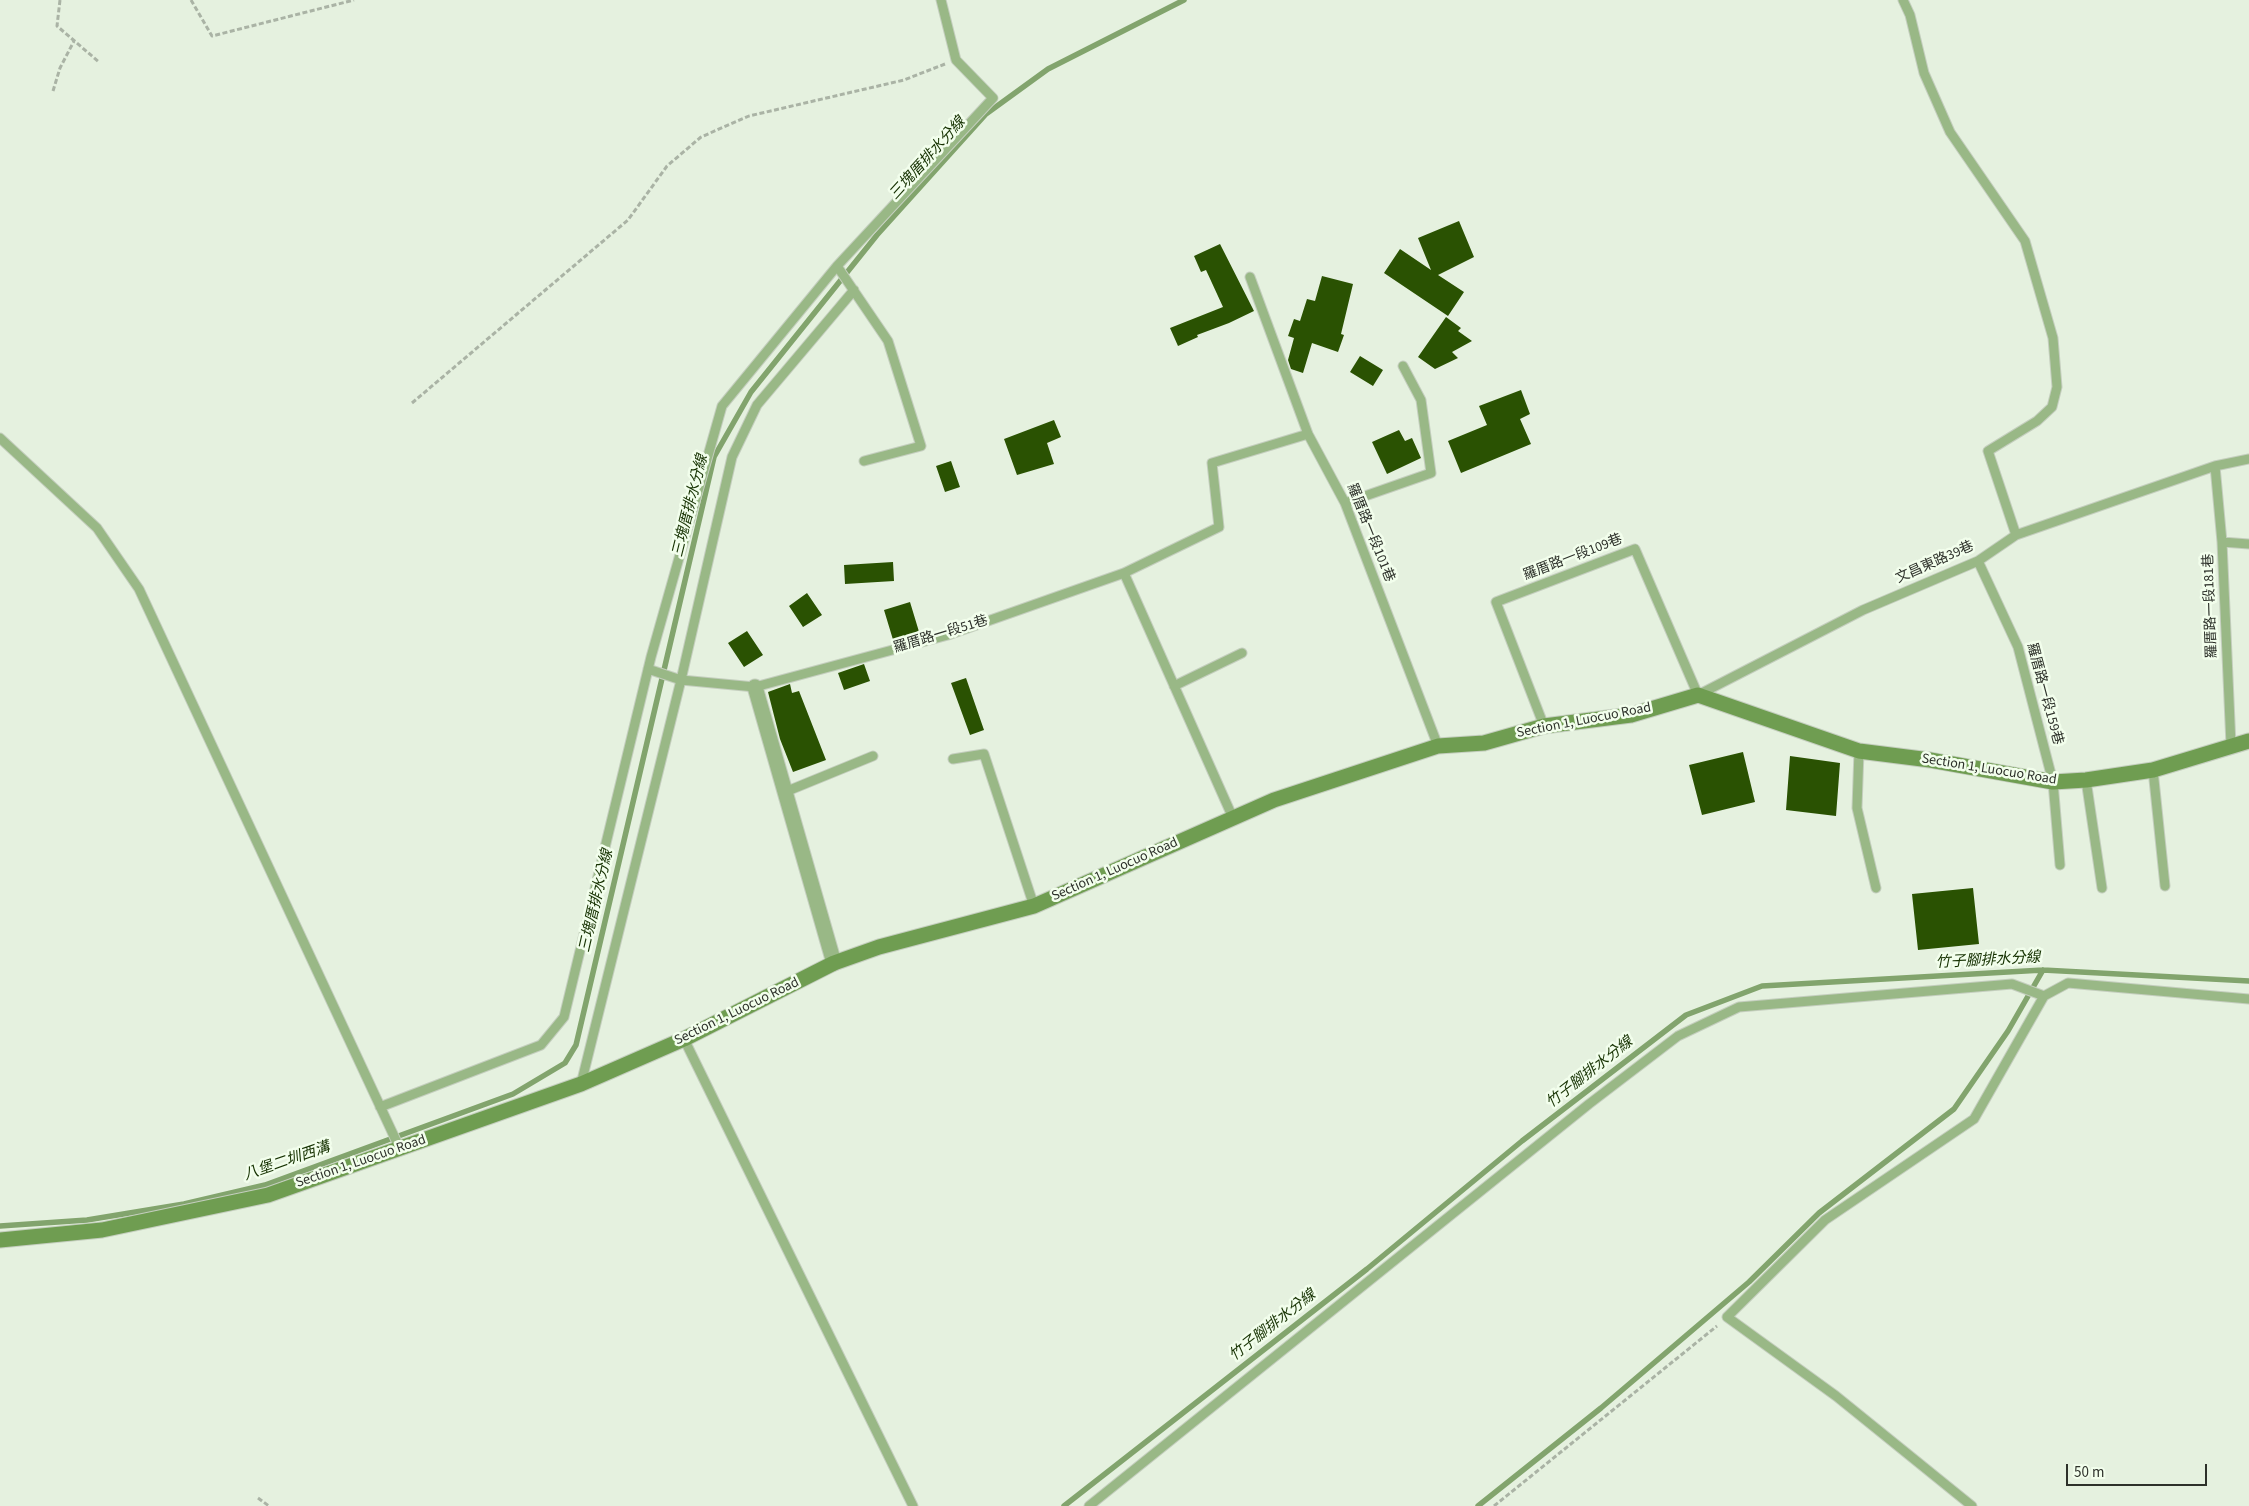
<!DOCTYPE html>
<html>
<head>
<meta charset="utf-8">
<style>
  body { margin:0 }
  #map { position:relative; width:2249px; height:1506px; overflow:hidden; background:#e5f1df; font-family:"Source Sans 3",sans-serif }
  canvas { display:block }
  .scale { position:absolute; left:2066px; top:1464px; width:141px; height:22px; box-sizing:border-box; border:2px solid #2d312a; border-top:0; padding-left:6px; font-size:15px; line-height:18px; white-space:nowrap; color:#2d312a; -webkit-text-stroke:4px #f2feec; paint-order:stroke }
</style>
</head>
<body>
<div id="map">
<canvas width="2249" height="1506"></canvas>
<div class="scale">50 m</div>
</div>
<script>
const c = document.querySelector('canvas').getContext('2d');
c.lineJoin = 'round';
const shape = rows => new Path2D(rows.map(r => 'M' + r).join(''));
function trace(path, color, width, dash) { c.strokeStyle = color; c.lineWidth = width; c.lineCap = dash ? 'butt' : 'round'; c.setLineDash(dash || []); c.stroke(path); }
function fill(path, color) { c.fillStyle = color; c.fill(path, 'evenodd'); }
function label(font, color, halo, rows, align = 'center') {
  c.font = font + ' "Source Sans 3","Noto Sans TC",sans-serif'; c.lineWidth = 5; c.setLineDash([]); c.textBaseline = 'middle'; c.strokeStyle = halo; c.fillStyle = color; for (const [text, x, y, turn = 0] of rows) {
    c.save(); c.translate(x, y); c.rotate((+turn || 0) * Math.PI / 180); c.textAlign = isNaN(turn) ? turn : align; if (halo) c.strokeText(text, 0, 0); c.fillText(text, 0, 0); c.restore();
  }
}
const stream = shape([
  [0,1226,87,1220,184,1204,265,1185,513,1094,565,1063,576,1045,714,457,751,392,877,235,986,114,1048,69,1184,0],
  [1064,1506,1367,1269,1522,1141,1686,1015,1762,986,2043,970,2249,981],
  [1478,1506,1601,1408,1749,1282,1819,1213,1954,1109,2008,1031,2043,970]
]);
const building = shape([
  [1459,221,1474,257,1438,275,1464,292,1448,316,1384,273,1400,249,1431,270,1418,238],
  [1220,244,1254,311,1229,323,1197,335,1198,337,1178,346,1170,328,1223,307,1206,270,1201,272,1194,256],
  [1322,276,1353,284,1341,334,1344,335,1338,352,1312,343,1303,373,1291,369,1288,360,1294,338,1288,336,1294,319,1300,321,1307,299,1315,301],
  [1446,317,1461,328,1458,331,1472,341,1452,352,1458,358,1435,369,1418,357],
  [1360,356,1383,370,1373,386,1350,372],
  [1521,390,1530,414,1520,419,1531,444,1461,473,1448,441,1487,425,1479,406],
  [1054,420,1061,437,1047,443,1054,464,1017,475,1004,439],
  [1399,430,1405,441,1412,438,1421,458,1387,474,1372,442],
  [951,461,960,487,945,492,936,466],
  [893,562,894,581,845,584,844,565],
  [807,593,822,615,803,627,789,606],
  [910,602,920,635,894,643,884,610],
  [747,631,763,655,744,667,728,643],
  [864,664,870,681,844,690,838,673],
  [966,678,984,730,970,735,951,683],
  [790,684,792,693,799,691,826,760,793,772,780,739,768,692],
  [1743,752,1755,802,1702,815,1689,765],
  [1790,756,1840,763,1836,816,1786,810],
  [1973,888,1979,944,1918,950,1912,894]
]);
const path = shape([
  [60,0,57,26,99,62],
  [191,0,212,36,354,0],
  [53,91,60,68,74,41],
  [412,403,628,220,667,166,701,137,749,116,904,80,945,64],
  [258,1498,269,1506],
  [1494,1506,1717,1326]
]);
const lane = shape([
  [1903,0,1910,15,1924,73,1950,132,2025,241,2053,338,2057,387,2052,407,2037,421,1988,451,2016,535],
  [837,266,888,341,921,446,864,461],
  [1250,277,1308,434,1345,503,1438,746],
  [0,438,97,528,139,589,400,1149],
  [2215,466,2222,542,2231,745],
  [1345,503,1431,473,1421,400,1403,366],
  [2222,542,2249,544],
  [1978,561,2018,647,2053,782,2060,865],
  [1124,573,1233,818],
  [648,669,681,680,755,687,948,635,1124,573,1219,527,1212,463,1308,434],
  [1174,686,1242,653],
  [1544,726,1496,602,1635,549,1698,695,1863,610,1978,561,2016,535,2215,466,2249,459],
  [1859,751,1857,808,1876,888],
  [953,759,984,754,1034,906],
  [2153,770,2165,886],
  [2086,780,2102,888],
  [785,792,873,756],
  [684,1039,913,1506],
  [581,1084,681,680,732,457,757,405,854,290],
  [380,1107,541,1045,564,1017,651,657,722,406,837,266,993,98,956,60,941,0],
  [1089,1506,1589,1104,1678,1036,1739,1007,2012,984,2044,996],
  [1972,1506,1836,1396,1727,1317,1825,1220,1974,1119,2044,996,2068,983,2249,999]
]);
const street = shape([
  [755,687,834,963]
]);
const secondary = shape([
  [0,1240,102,1230,268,1195,581,1084,684,1039,834,963,879,947,1034,906,1274,800,1438,746,1484,743,1544,726,1631,715,1698,695,1859,751,1930,760,2053,782,2086,780,2153,770,2249,741]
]);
const streetNames = [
  ["羅厝路一段101巷",1370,533,68],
  ["羅厝路一段109巷",1573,558,-21],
  ["文昌東路39巷",1935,563,-24],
  ["羅厝路一段181巷",2211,606,-92],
  ["羅厝路一段51巷",941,635,-17],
  ["羅厝路一段159巷",2044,694,75],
  ["Section 1, Luocuo Road",1584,721,-11],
  ["Section 1, Luocuo Road",1989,770,9],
  ["Section 1, Luocuo Road",1115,870,-24],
  ["Section 1, Luocuo Road",737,1012,-26],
  ["Section 1, Luocuo Road",361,1162,-19]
];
const waterNames = [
  ["三塊厝排水分線",928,159,-48],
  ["三塊厝排水分線",691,506,-76],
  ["三塊厝排水分線",597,901,-77],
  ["竹子腳排水分線",1988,961,-3],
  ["竹子腳排水分線",1590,1073,-38],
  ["八堡二圳西溝",287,1162,-19],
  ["竹子腳排水分線",1273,1326,-38]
];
trace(stream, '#82a46d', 5.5);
fill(building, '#2a5202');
trace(lane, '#c4cebe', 11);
trace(street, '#c4cebe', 17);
trace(secondary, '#c4cebe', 17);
trace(path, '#aab3a5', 3, [5, 2.5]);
trace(lane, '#99b886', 9);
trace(street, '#99b886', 15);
trace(secondary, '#6f9d51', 15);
label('14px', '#2d312a', '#f2feec', streetNames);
label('italic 15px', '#153100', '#f2feec', waterNames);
</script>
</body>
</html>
